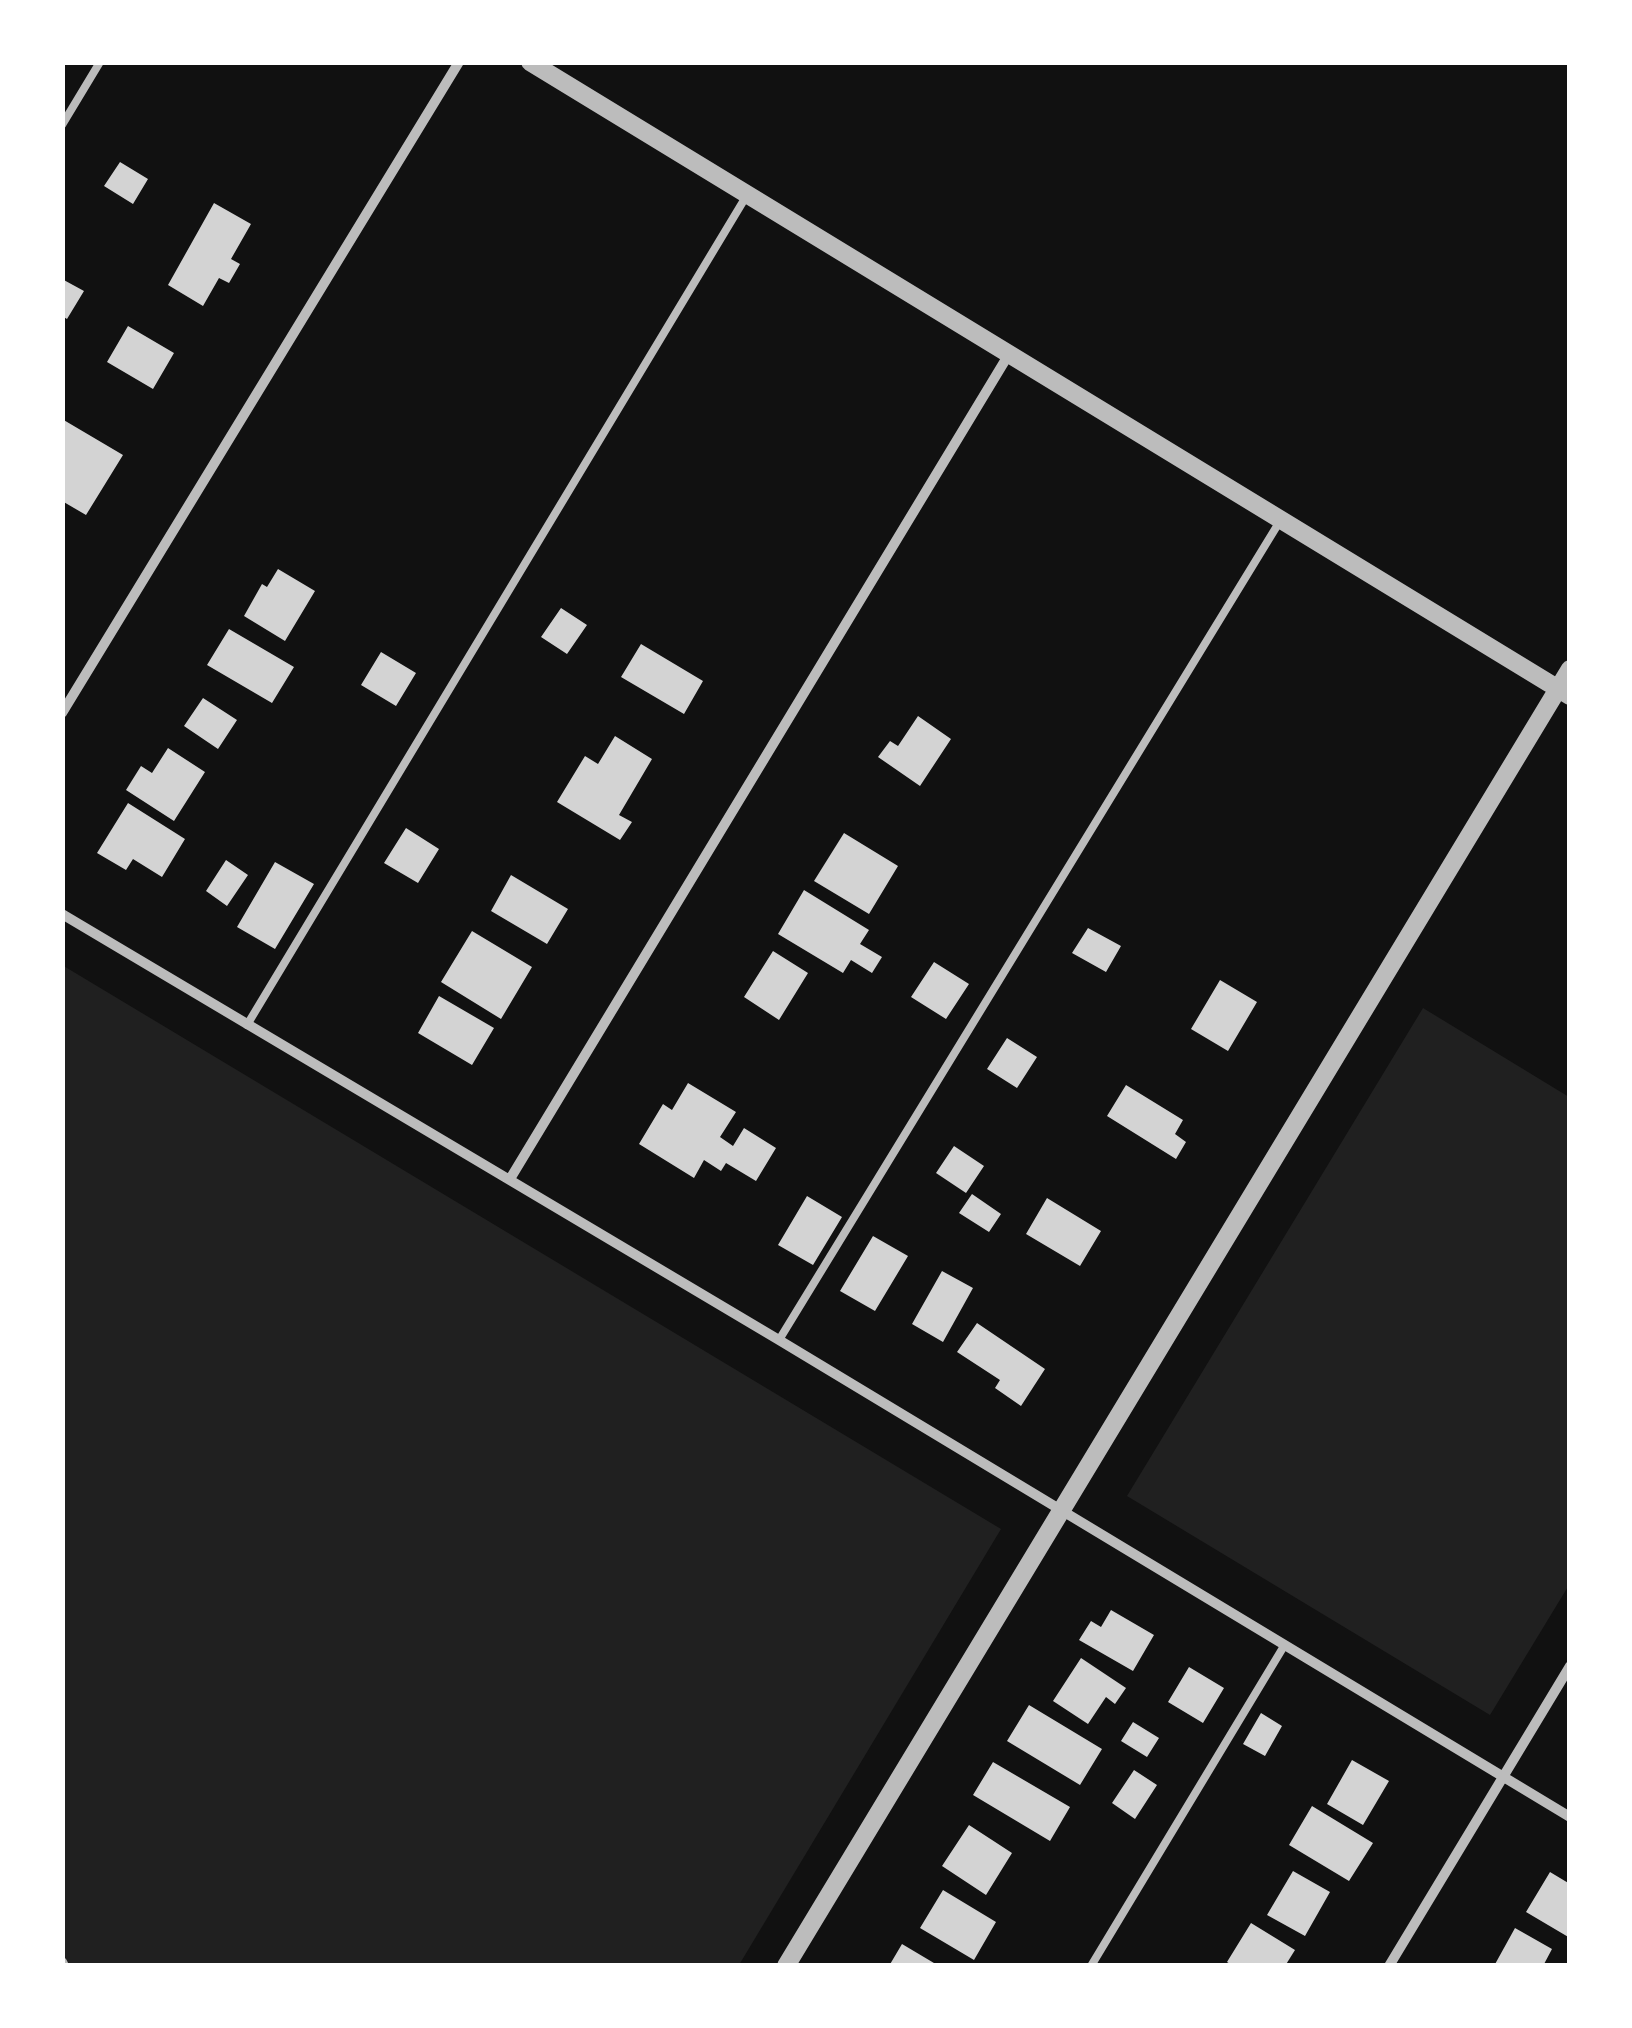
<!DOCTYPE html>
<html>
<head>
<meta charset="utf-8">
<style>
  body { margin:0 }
  #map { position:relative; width:1632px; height:2028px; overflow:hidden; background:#111; font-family:"Roboto Condensed",sans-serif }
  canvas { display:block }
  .frame { position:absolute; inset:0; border:65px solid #fff; pointer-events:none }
</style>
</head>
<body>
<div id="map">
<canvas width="1632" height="2028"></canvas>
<div class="frame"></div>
</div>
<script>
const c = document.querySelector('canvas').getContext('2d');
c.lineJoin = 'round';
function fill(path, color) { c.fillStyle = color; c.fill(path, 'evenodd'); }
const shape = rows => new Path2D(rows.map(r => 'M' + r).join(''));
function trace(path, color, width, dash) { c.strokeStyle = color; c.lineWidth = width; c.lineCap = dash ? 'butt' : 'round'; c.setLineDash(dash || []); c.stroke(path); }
const green = shape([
  [62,965,1001,1529,739,1965,63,1965],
  [1423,1008,1569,1097,1569,1585,1490,1715,1127,1496]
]);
const building = shape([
  [120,162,148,179,133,204,104,186],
  [214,203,251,224,231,259,240,264,229,283,219,278,203,306,168,285],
  [62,279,84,291,67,319,62,316],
  [128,326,174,353,153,389,107,362],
  [62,419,123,455,86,515,62,501],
  [278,569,315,591,285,641,244,616,262,584,267,587],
  [561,608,587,625,567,654,541,637],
  [229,629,294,667,272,703,207,665],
  [641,644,703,681,684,714,621,677],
  [381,652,416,673,396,706,361,685],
  [203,698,237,720,218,749,184,726],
  [918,716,951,739,920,786,878,757,890,741,898,746],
  [615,736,652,759,619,815,632,822,620,840,557,802,585,756,598,764],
  [168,748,205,772,174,821,126,790,141,766,152,773],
  [128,803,185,839,162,877,133,859,126,870,97,853],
  [406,828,439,849,418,883,384,863],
  [844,833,898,866,869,914,814,881],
  [226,860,248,875,227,906,206,891],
  [275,862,314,884,275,949,237,927],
  [511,875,568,909,547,944,491,911],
  [804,890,869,930,860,944,882,957,872,973,851,960,843,973,778,934],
  [1088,928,1121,946,1106,972,1072,953],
  [472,931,532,967,501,1019,441,982],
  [773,951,808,973,779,1020,744,997],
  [934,962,969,984,946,1019,911,997],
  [1220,980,1257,1002,1228,1051,1191,1029],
  [439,996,494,1028,472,1065,418,1033],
  [1007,1038,1037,1057,1017,1088,987,1069],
  [688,1083,736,1112,720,1137,733,1146,744,1128,776,1148,756,1181,726,1163,721,1171,704,1160,694,1178,639,1144,663,1104,672,1110],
  [1126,1085,1183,1120,1175,1134,1186,1142,1176,1159,1107,1116],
  [954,1146,984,1166,966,1193,936,1173],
  [972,1194,1001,1214,989,1232,959,1213],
  [807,1196,842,1217,813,1265,778,1245],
  [1047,1198,1101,1231,1080,1266,1026,1234],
  [873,1236,908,1256,875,1311,840,1291],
  [942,1271,973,1288,943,1342,912,1324],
  [977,1323,1045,1369,1021,1406,995,1388,1000,1380,957,1352],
  [1111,1610,1154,1635,1133,1671,1079,1640,1091,1621,1101,1627],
  [1081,1658,1126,1688,1115,1704,1106,1697,1088,1724,1053,1701],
  [1189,1667,1224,1688,1203,1723,1168,1702],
  [1029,1705,1102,1749,1080,1785,1007,1741],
  [1261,1713,1282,1726,1265,1756,1243,1744],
  [1133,1722,1159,1738,1147,1757,1121,1741],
  [1352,1760,1389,1781,1363,1825,1327,1804],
  [993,1762,1070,1807,1050,1841,973,1795],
  [1134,1770,1157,1785,1135,1819,1112,1803],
  [1312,1806,1373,1843,1349,1881,1289,1845],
  [969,1825,1012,1853,986,1895,942,1866],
  [1293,1871,1330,1892,1305,1936,1267,1915],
  [1550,1872,1570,1884,1570,1938,1526,1912],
  [943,1890,996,1922,974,1960,920,1928],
  [1251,1923,1295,1950,1285,1966,1233,1966,1227,1962],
  [1515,1928,1552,1949,1543,1966,1494,1966],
  [902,1944,939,1966,889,1966]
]);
const service = shape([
  [62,125,100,62],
  [247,1025,747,195],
  [779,1340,1280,521],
  [1091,1966,1284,1646]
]);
const minor = shape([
  [62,713,459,62],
  [62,914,779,1340,1570,1817],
  [510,1179,1009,354],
  [62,1962,64,1966],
  [1389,1966,1570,1666]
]);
const tertiary = shape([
  [530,62,1570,696],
  [786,1966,1570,669]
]);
fill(green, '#202020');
fill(building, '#d3d3d3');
trace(service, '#bcbcbc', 8);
trace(minor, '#bcbcbc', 10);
trace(tertiary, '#bcbcbc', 18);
</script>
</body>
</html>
